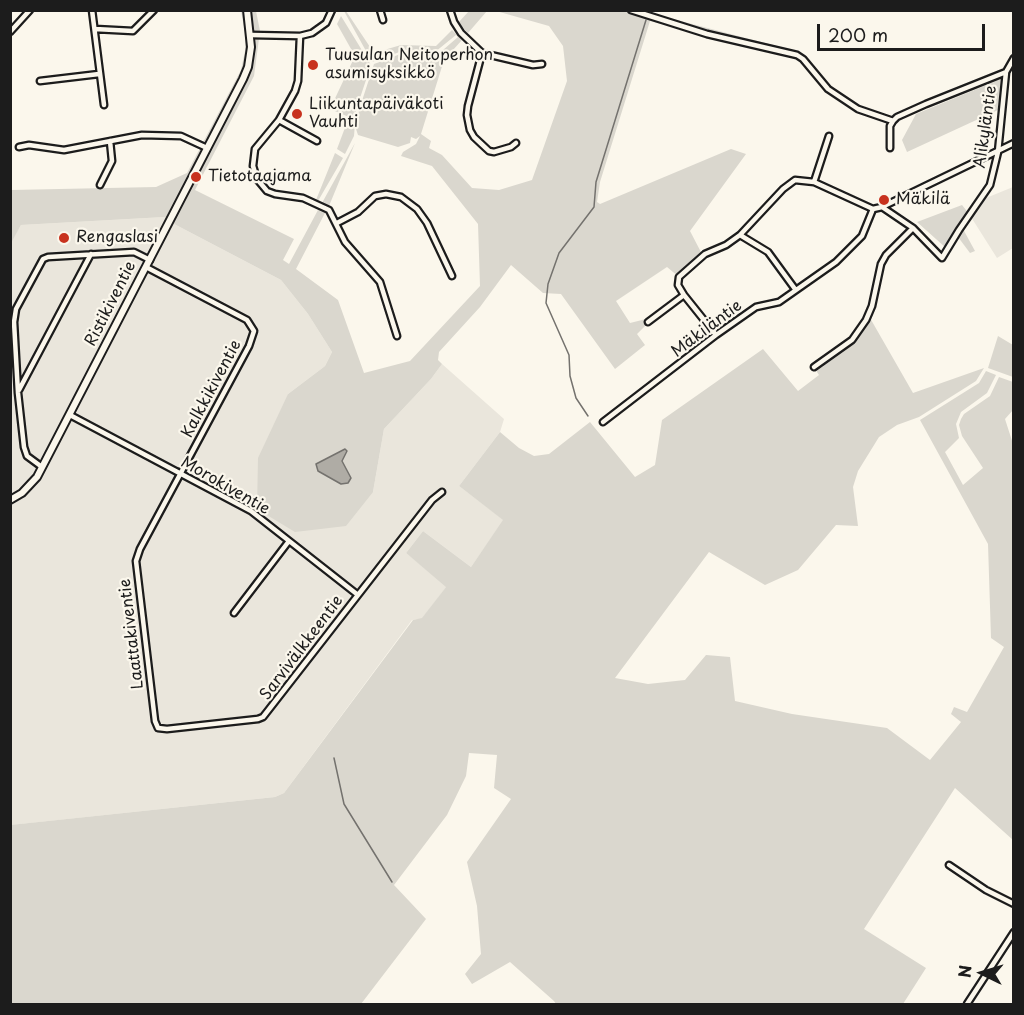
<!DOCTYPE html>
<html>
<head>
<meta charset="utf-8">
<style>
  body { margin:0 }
  #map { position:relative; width:1024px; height:1015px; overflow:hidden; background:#fbf7ec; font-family:"Playpen Sans",sans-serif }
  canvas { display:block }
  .frame { position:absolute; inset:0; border:12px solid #1c1c1c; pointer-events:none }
  .north { position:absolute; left:952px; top:943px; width:60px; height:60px; -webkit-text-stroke:4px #fbf7ec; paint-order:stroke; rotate:275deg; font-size:16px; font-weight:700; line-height:24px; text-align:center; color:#1c1c1c }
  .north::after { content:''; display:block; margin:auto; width:21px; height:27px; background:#1c1c1c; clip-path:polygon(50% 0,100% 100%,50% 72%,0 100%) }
  .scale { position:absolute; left:817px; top:24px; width:168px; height:27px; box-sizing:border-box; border:3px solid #1c1c1c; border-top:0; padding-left:8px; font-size:18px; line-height:21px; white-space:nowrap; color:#1c1c1c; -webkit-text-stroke:4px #fbf7ec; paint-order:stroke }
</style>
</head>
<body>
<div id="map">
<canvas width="1024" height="1015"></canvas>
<div class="frame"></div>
<div class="north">N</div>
<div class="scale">200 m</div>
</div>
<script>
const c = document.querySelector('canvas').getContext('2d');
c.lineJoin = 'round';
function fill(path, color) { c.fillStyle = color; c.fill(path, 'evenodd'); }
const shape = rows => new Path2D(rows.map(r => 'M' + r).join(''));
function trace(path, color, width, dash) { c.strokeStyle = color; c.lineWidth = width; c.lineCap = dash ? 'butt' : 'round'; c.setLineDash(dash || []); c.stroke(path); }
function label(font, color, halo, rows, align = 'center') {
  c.font = font + ' "Playpen Sans",sans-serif'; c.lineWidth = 4.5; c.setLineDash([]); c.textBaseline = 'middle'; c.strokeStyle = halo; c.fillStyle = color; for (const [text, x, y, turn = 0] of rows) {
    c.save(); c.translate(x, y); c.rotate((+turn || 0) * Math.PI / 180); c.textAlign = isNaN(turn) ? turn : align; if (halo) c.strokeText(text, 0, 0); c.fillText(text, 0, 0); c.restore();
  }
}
const built = shape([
  [1013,187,1013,248,997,258,971,217,986,198],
  [165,217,176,225,281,280,308,314,332,352,325,366,288,394,373,492,384,429,431,379,442,364,504,419,500,432,459,486,504,520,471,567,423,531,406,553,447,586,422,619,412,620,284,793,275,797,11,825,10,243,21,225]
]);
const green = shape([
  [241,11,256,11,260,31,254,76,195,190,294,239,283,260,289,264,318,210,325,213,296,269,338,300,364,373,410,361,480,286,478,224,432,166,401,156,403,152,416,144,420,136,416,139,411,137,410,143,398,147,358,135,356,129,359,110,374,64,403,53,436,56,458,37,456,35,435,52,405,50,372,62,344,11,346,11,374,53,401,45,436,46,452,30,462,40,444,60,421,134,431,141,429,148,442,155,472,188,499,190,532,180,567,81,563,46,549,26,496,11,642,11,796,51,806,56,802,64,793,57,650,21,600,182,597,202,600,204,731,149,746,154,690,231,703,256,679,277,667,267,616,301,630,323,646,319,648,323,637,334,645,345,615,369,561,294,543,293,511,265,480,307,439,352,438,360,442,364,431,379,384,429,373,492,346,526,295,532,257,509,258,458,288,394,325,366,332,352,308,314,281,280,176,225,165,217,21,225,11,243,11,190,156,187,187,173,241,70,245,51,245,32],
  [469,11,487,11,468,33,458,23],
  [341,16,371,65,356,110,354,136,345,154,337,149,349,117,330,109,355,56,337,24],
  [1001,79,998,110,907,152,902,140,916,114],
  [355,143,329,206,322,203],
  [335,153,343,158,318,201,316,200],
  [962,205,970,215,964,222,963,229,975,251,970,253,955,233,946,248,917,222],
  [870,318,913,393,984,368,976,381,919,417,897,425,879,437,858,471,853,487,858,526,836,525,798,570,765,585,709,552,615,678,648,684,685,680,706,655,730,657,735,701,792,714,887,728,930,760,961,722,951,714,954,707,967,712,1004,647,991,638,988,544,920,420,979,383,986,371,996,375,987,393,961,412,956,424,959,438,945,452,963,485,983,468,962,436,959,425,961,419,964,414,990,396,999,377,1013,382,1013,410,1005,419,1014,447,1013,840,955,788,864,929,926,968,903,1004,556,1004,554,1001,510,962,472,984,465,974,481,954,477,906,467,862,511,799,494,788,497,755,469,753,466,776,447,815,394,885,426,919,361,1004,11,1004,10,825,275,797,284,793,413,620,422,618,446,587,406,553,423,531,471,567,503,520,459,486,500,432,519,448,534,456,549,454,590,422,635,477,655,465,662,420,763,349,798,391,819,375,815,369,852,343],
  [998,336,1013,345,1013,377,988,368]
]);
const water = shape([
  [345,449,347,451,342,461,351,478,348,483,341,484,318,471,316,464,345,449]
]);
const stream = shape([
  [649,11,649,10],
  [588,416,576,398,570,376,569,355,546,303,548,284,559,253,594,207,596,182,646,20],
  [334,758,344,804,392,882]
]);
const minor = shape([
  [92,10,104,105],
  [380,10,383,20],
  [450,10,454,22,461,33,482,53,533,65,542,64],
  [631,10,707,34,797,55,803,59,828,89,858,109,893,121],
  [95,29,133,31,154,10],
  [10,32,30,10],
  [251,35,300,36,312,33,326,23,332,10],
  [300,36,298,81,295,91,279,120,255,149,253,166,257,179,267,191,275,194,303,198,329,210,345,242,380,282,397,336],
  [482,53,468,106,467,115,470,130,474,137,489,151,494,152,511,147,516,143],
  [40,81,99,74],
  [279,120,317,141],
  [893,121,897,117,926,104,1006,72],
  [19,147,29,145,64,150,142,135,181,136,207,148],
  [890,148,890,126,893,121],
  [814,182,829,136],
  [100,185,112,161,110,141],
  [882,207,913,228,942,258,959,230,990,185,998,152,1006,72,1014,58],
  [873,209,882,207,1014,143],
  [337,223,358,212,375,196,386,194,401,197,417,209,427,223,452,276],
  [740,235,768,252,795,289],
  [146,267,247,320,254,331,249,346,140,549,136,561,155,721,158,728,167,729,258,719,263,717,432,500,442,492],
  [648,322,684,295],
  [716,335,684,295,678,285,679,277,705,254,726,245,740,235,783,189,795,180,814,182,873,209],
  [814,367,852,340,866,320,872,306,881,264,886,255,913,228],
  [19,390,91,254],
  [70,415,251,511,358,595],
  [603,422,716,335,756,307,779,302,836,262,862,236,873,209],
  [42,467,27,456,24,447,18,393,14,322,16,309,43,259,48,257,134,252,150,260],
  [234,613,289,541],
  [949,865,986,890,1014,904],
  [967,1004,1014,932]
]);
const tertiary = shape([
  [10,500,22,493,37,477,243,79,248,67,251,47,247,10]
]);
const markers = [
  [313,65,6,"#c8321e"],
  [297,114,6,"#c8321e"],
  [196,177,6,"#c8321e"],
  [884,200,6,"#c8321e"],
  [64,238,6,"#c8321e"]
];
const poiNames = [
  ["Tuusulan Neitoperhon",325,56],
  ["asumisyksikkö",325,74],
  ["Liikuntapäiväkoti",309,105],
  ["Vauhti",309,123],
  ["Tietotaajama",208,177],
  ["Mäkilä",896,200],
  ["Rengaslasi",76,238]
];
const streetNames = [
  ["Alikyläntie",986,127,-82],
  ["Ristikiventie",111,304,-63],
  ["Mäkiläntie",707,329,-37],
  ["Kalkkikiventie",212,389,-62],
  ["Morokiventie",225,486,30],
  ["Laattakiventie",132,634,-97],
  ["Sarvivälkkeentie",302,648,-53]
];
fill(built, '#eae6dc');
fill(green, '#dad7ce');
fill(water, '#afaca5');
trace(water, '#74726e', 1.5);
trace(stream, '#74726e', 1.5);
trace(minor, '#1c1c1c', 9);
trace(tertiary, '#1c1c1c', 10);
trace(minor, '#fbf7ec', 4.5);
trace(tertiary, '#fbf7ec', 6);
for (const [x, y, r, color] of markers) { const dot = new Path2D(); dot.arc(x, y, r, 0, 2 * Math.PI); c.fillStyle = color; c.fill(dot); trace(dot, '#fbf7ec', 2); }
label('16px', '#1c1c1c', '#fbf7ec', poiNames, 'left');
label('16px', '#1c1c1c', '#fbf7ec', streetNames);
</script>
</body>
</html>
